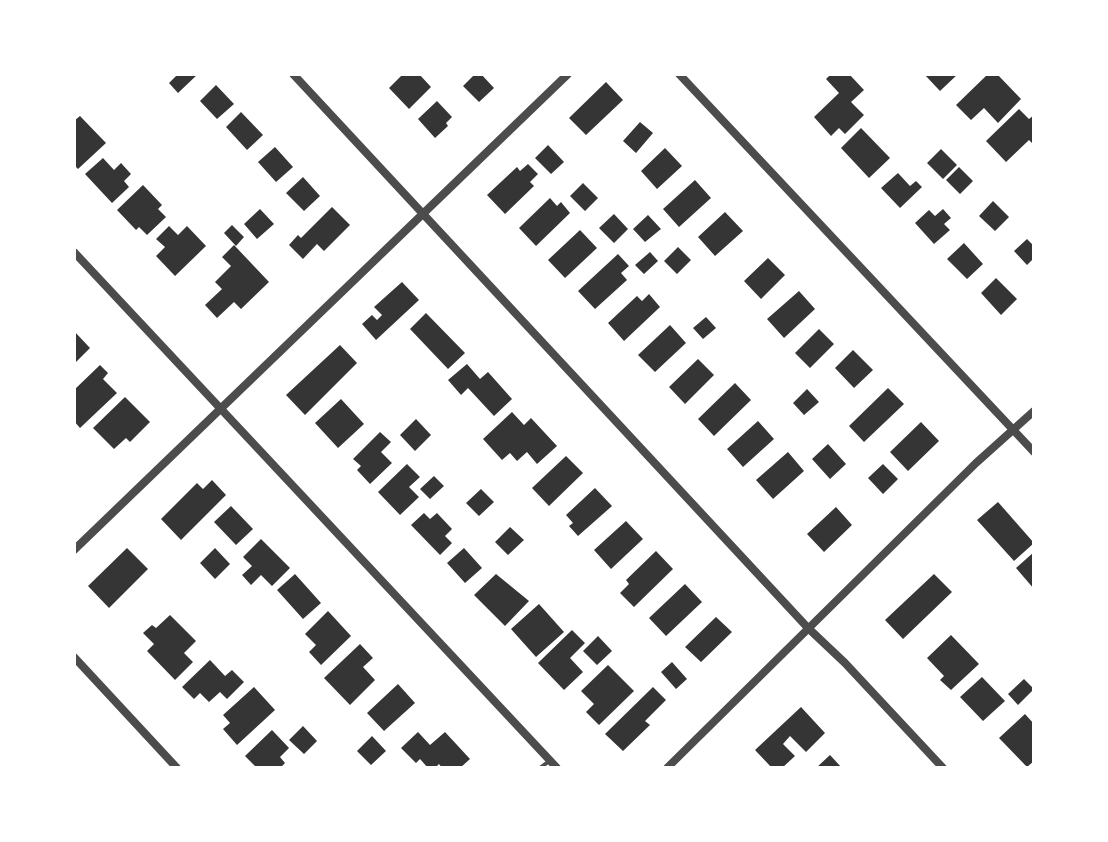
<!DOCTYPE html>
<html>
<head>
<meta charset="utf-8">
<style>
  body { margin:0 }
  #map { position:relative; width:1108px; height:842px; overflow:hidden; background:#fff; font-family:Poppins,sans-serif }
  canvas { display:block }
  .frame { position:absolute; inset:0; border:76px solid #fff; pointer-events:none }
</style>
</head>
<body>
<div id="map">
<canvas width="1108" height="842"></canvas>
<div class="frame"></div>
</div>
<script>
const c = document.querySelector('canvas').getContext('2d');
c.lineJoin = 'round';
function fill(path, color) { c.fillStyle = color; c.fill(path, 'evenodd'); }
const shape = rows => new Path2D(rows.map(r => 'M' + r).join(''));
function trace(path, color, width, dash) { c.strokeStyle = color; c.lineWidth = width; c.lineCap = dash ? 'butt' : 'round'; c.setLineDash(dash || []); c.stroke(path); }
const building = shape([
  [178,74,198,74,178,93,169,83],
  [403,74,419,74,431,87,409,109,389,88],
  [475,74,481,74,494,88,479,102,463,86],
  [831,74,849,74,864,90,851,102,864,115,845,134,839,128,831,136,814,117,839,93,826,79],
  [924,74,958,74,940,91],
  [988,74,997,74,1021,99,998,123,984,108,971,120,956,105],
  [606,82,623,100,586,135,569,118],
  [216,85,234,104,217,119,200,101],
  [437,101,452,117,446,123,448,126,435,138,418,119],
  [1019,109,1029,119,1034,115,1034,145,1029,140,1006,162,986,141],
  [241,112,263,135,247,150,226,127],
  [80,116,106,143,78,169,74,165,74,121],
  [640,122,653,133,636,153,623,141],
  [861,128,890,158,869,178,841,148],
  [548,145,564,162,551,174,535,158],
  [275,147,293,167,276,182,258,162],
  [665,148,682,166,657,189,641,171],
  [941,149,957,165,943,179,927,163],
  [103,158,114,170,121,163,131,174,124,181,129,187,112,203,85,174],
  [528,164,538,174,530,182,534,186,505,214,487,195,517,167,520,171],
  [959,167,973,181,960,194,946,180],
  [898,173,910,186,916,181,922,187,900,208,881,188],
  [303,177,320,196,304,211,286,193],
  [695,180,711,198,679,227,663,209],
  [583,183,598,198,585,211,570,196],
  [143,185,162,205,158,209,166,217,147,235,139,227,136,230,117,210],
  [550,198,557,206,561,202,570,213,536,246,519,228],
  [993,201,1009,217,995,231,979,216],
  [332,207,350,225,324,251,317,244,303,259,289,245,298,235,301,238],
  [260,209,274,224,257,239,244,224],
  [943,209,951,218,944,224,950,230,934,244,915,223,929,210,935,216],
  [725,212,743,231,715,256,698,237],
  [614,214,628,229,614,243,599,228],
  [648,215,661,229,645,242,633,229],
  [232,225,244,237,236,246,224,233],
  [169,226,178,235,187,226,206,246,175,276,156,256,165,247,156,239],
  [580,230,597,248,565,278,548,260],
  [1027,239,1034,246,1034,258,1027,265,1014,251],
  [964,243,983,264,967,279,947,259],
  [234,245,269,282,241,309,234,302,217,318,205,305,222,289,215,282,231,266,222,257],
  [678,247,691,260,677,274,664,261],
  [650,252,658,261,644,274,635,265],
  [618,254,629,266,621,273,627,280,595,309,578,291],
  [768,258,785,275,761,299,744,281],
  [996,278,1017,299,1001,315,981,293],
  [402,282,419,300,376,340,362,324,372,315,377,320,382,315,374,307],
  [799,291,815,309,784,338,767,319],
  [649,294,660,307,624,341,608,323,637,296,642,301],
  [426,313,465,353,448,369,410,329],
  [706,317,716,328,703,339,693,328],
  [670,325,686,343,655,372,638,355],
  [819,329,834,344,810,368,795,353],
  [74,331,90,348,74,364],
  [340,345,357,363,305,415,286,395],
  [853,350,873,370,854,388,835,368],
  [698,359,714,375,685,404,669,387],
  [467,364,480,379,488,372,512,399,494,416,468,388,461,395,448,380],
  [100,365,108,373,103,379,117,393,80,428,74,421,74,390],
  [735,383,751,400,714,436,698,419],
  [888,388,904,404,864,442,849,426],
  [807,389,819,402,804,415,793,403],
  [125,397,150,422,130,442,126,438,114,449,93,428],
  [341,399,364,424,338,448,315,423],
  [512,412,524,425,531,418,557,446,537,464,527,452,517,461,510,453,502,460,483,439],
  [416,419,431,435,415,451,400,435],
  [758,421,774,439,743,467,727,449],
  [921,422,939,441,908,471,890,452],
  [380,432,391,442,381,452,392,463,370,484,357,470,361,466,353,459],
  [828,444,846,464,830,479,812,459],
  [788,452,804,471,773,499,756,480],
  [566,456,583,473,549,506,532,488],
  [407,464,420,477,409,487,419,497,400,515,378,492],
  [883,464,898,479,883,494,868,478],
  [434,476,444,486,430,499,420,489],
  [212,480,226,495,181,540,161,519,197,483,203,489],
  [595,488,612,506,578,536,569,526,573,523,566,515],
  [481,489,494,502,479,516,466,503],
  [998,502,1034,543,1014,561,977,520],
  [231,506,253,529,236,545,214,522],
  [836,507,852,525,824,552,807,534],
  [424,513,430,519,437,513,452,529,445,536,452,543,440,555,411,525],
  [626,521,643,539,611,569,594,550],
  [510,527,524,540,508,555,495,542],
  [261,539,290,568,272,586,261,575,251,585,242,575,252,566,243,557],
  [127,548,148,569,109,608,88,586],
  [215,548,230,564,215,579,200,563],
  [464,548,482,568,465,583,447,563],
  [656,551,673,569,634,607,620,593,629,584,626,580],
  [1034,552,1034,589,1016,568],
  [295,574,321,603,303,619,277,590],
  [496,574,529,601,505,626,474,595],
  [934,574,952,592,903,639,885,620],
  [685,584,702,602,666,636,649,618],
  [539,604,564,632,536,657,511,629],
  [328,611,351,636,321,665,309,652,316,645,305,634],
  [170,615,196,641,184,653,193,662,175,680,147,651,154,644,143,633,152,625,156,628],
  [716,617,732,632,701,662,685,647],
  [572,630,585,643,570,658,583,672,564,690,538,663],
  [951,635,979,664,951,690,940,680,944,676,927,658],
  [598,636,612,651,597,665,583,651],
  [360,644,373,658,363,667,375,680,350,705,324,678],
  [210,660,225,676,232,670,244,682,227,699,220,692,209,702,200,693,194,699,182,687],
  [672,662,687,679,676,689,661,672],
  [608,665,634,691,599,725,586,712,594,704,581,691],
  [982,677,1005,701,983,721,960,697],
  [1024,679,1034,689,1018,705,1008,694],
  [398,684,415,703,384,731,367,713],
  [254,687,275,710,237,745,223,729,230,723,223,715],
  [653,687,666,700,645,721,650,725,623,751,605,734],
  [801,707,825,733,806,752,790,736,783,744,795,756,782,768,772,768,755,750],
  [1025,714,1034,724,1034,761,1027,767,999,738],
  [303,726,317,741,304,754,289,740],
  [272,730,289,748,280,757,285,763,280,768,257,768,245,756],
  [418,732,430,745,445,732,470,759,460,768,442,768,439,764,435,768,428,768,420,759,416,763,401,748],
  [372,736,386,751,371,765,357,751],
  [830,755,842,768,816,768]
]);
const service = shape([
  [540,768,548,762]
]);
const minor = shape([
  [293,74,808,628,845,663,943,768],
  [679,74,1034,452],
  [74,252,557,768],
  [74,550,568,74],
  [74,657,177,768],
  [667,768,976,463,1034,411]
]);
fill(building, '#353535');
trace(service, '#4c4c4c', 4);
trace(minor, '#4c4c4c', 8);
</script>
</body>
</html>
